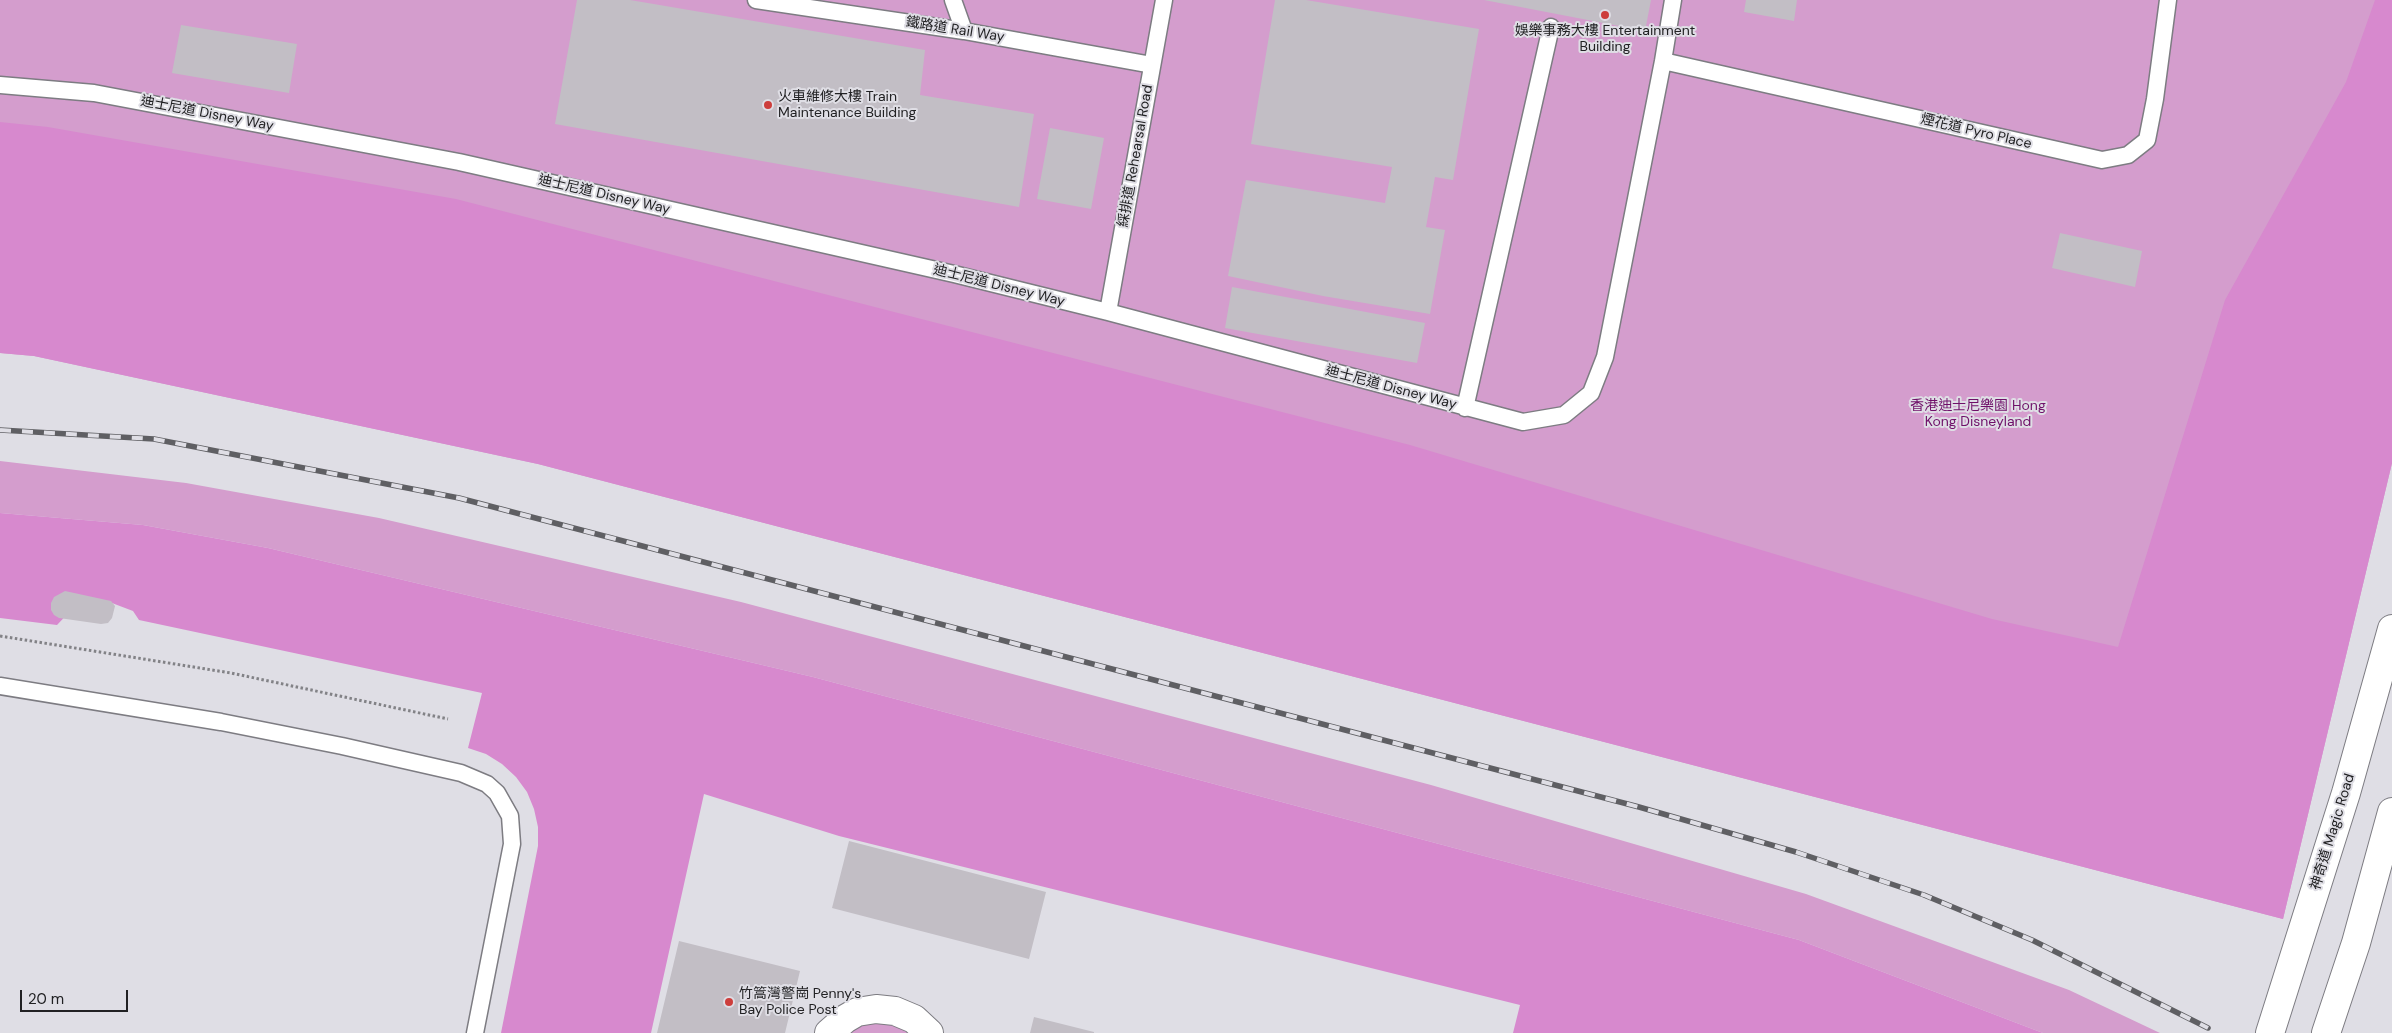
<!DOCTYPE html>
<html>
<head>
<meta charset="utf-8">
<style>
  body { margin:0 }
  #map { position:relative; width:2392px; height:1033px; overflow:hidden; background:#dfdee5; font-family:"DM Sans",sans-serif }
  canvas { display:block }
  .scale { position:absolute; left:20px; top:990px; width:108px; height:22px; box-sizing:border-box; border:2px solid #212123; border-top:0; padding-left:6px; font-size:15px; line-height:18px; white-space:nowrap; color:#212123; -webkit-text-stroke:4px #dfdee5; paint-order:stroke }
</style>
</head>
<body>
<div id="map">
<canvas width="2392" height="1033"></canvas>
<div class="scale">20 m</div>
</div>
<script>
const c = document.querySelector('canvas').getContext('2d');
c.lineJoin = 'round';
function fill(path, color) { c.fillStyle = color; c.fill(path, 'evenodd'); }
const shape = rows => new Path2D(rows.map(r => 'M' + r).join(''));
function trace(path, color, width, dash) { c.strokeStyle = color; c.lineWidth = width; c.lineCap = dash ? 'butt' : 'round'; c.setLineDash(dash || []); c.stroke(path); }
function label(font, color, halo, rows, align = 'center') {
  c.font = font + ' "DM Sans","Noto Sans TC",sans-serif'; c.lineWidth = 4; c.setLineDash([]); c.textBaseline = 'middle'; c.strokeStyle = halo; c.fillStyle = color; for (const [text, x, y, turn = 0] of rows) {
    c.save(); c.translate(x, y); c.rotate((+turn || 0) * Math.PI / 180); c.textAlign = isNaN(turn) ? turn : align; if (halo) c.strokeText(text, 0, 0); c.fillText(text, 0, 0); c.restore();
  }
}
const green = shape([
  [0,0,2392,0,2392,463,2283,919,538,464,34,356,0,353],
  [0,461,186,483,379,518,741,602,1431,785,1806,894,2069,990,2160,1033,2043,1033,1799,940,813,677,268,548,143,525,0,513],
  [876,1016,919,1033,843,1033]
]);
const forest = shape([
  [2375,0,2392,0,2392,463,2283,919,538,464,34,356,0,353,0,122,48,127,456,199,1410,445,1992,619,2118,647,2225,300,2346,82],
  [0,513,143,525,268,548,813,677,1799,940,2043,1033,1513,1033,1520,1005,839,836,704,794,651,1033,501,1033,538,846,538,827,534,809,527,792,516,777,502,764,486,754,468,748,482,693,139,620,133,611,104,600,78,603,57,625,0,618]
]);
const building = shape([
  [577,0,630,0,925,50,920,95,1034,114,1019,207,555,124],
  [1275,0,1306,0,1479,29,1453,180,1435,177,1426,227,1445,230,1430,314,1323,296,1228,276,1246,180,1385,203,1392,167,1251,144],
  [1484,0,1651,0,1645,31],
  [1746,0,1797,0,1794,21,1744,12],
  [181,25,297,44,289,93,172,73],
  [1050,128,1104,138,1091,209,1037,199],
  [2060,233,2142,251,2135,287,2052,268],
  [1232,287,1425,323,1417,363,1225,328],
  [65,591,111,601,115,606,112,618,108,623,101,624,59,618,54,615,51,610,51,603,54,597],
  [849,841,1046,892,1029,959,832,908],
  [679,941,800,971,785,1033,657,1033],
  [1034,1017,1094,1032,1094,1033,1030,1033]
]);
const path = shape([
  [0,636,231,673,448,719]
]);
const lane = shape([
  [756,0,964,31,1152,65],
  [953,0,964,31],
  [1663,61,2102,160,2128,155,2147,140,2155,99,2168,0],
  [0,85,94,93,459,162,954,274,1108,312,1523,422,1564,415,1591,393,1605,357,1663,61,1673,0],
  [1108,312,1164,0],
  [1465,408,1551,27],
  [0,686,221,722,342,746,461,773,487,784,497,793,510,816,512,844,475,1033]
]);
const street = shape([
  [829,1033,845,1019,857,1012,876,1009,895,1011,914,1019,929,1033]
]);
const secondary = shape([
  [2270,1033,2346,793,2392,629],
  [2326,1033,2356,943,2392,812]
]);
const rail = shape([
  [0,430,154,439,459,498,1639,807,1796,852,1924,895,2032,940,2208,1028]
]);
const markers = [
  [1605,15,5,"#cd3e3c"],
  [768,105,5,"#cd3e3c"],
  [729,1002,5,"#cd3e3c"]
];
const streetNames = [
  ["鐵路道 Rail Way",955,30,9],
  ["迪士尼道 Disney Way",207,114,11],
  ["煙花道 Pyro Place",1976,132,13],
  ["綵排道 Rehearsal Road",1136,156,-80],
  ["迪士尼道 Disney Way",604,195,13],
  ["迪士尼道 Disney Way",999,286,14],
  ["迪士尼道 Disney Way",1391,388,15],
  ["神奇道 Magic Road",2333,832,-73]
];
const poiNames = [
  ["娛樂事務大樓 Entertainment",1605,31,"center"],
  ["Building",1605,47,"center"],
  ["火車維修大樓 Train",778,97],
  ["Maintenance Building",778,113],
  ["竹篙灣警崗 Penny's",739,994],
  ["Bay Police Post",739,1010]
];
const parkNames = [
  ["香港迪士尼樂園 Hong",1978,406],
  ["Kong Disneyland",1978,422]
];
fill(green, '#d49dcd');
fill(forest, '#d789ce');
fill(building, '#c2bec5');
trace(lane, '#7d7c82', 19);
trace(street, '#7d7c82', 30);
trace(secondary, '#7d7c82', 30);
trace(path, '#828286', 3, [2.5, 2.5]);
trace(lane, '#fff', 16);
trace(street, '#fff', 28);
trace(secondary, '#fff', 28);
trace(rail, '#5f5f63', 5.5);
trace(rail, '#dfdee5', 4, [11]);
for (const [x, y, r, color] of markers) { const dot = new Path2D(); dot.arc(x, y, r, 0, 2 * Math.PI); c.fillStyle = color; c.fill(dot); trace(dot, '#dfdee5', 2); }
label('14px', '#212123', '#dfdee5', streetNames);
label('14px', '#212123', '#dfdee5', poiNames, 'left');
label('14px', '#6f1069', '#dfdee5', parkNames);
</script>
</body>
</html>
